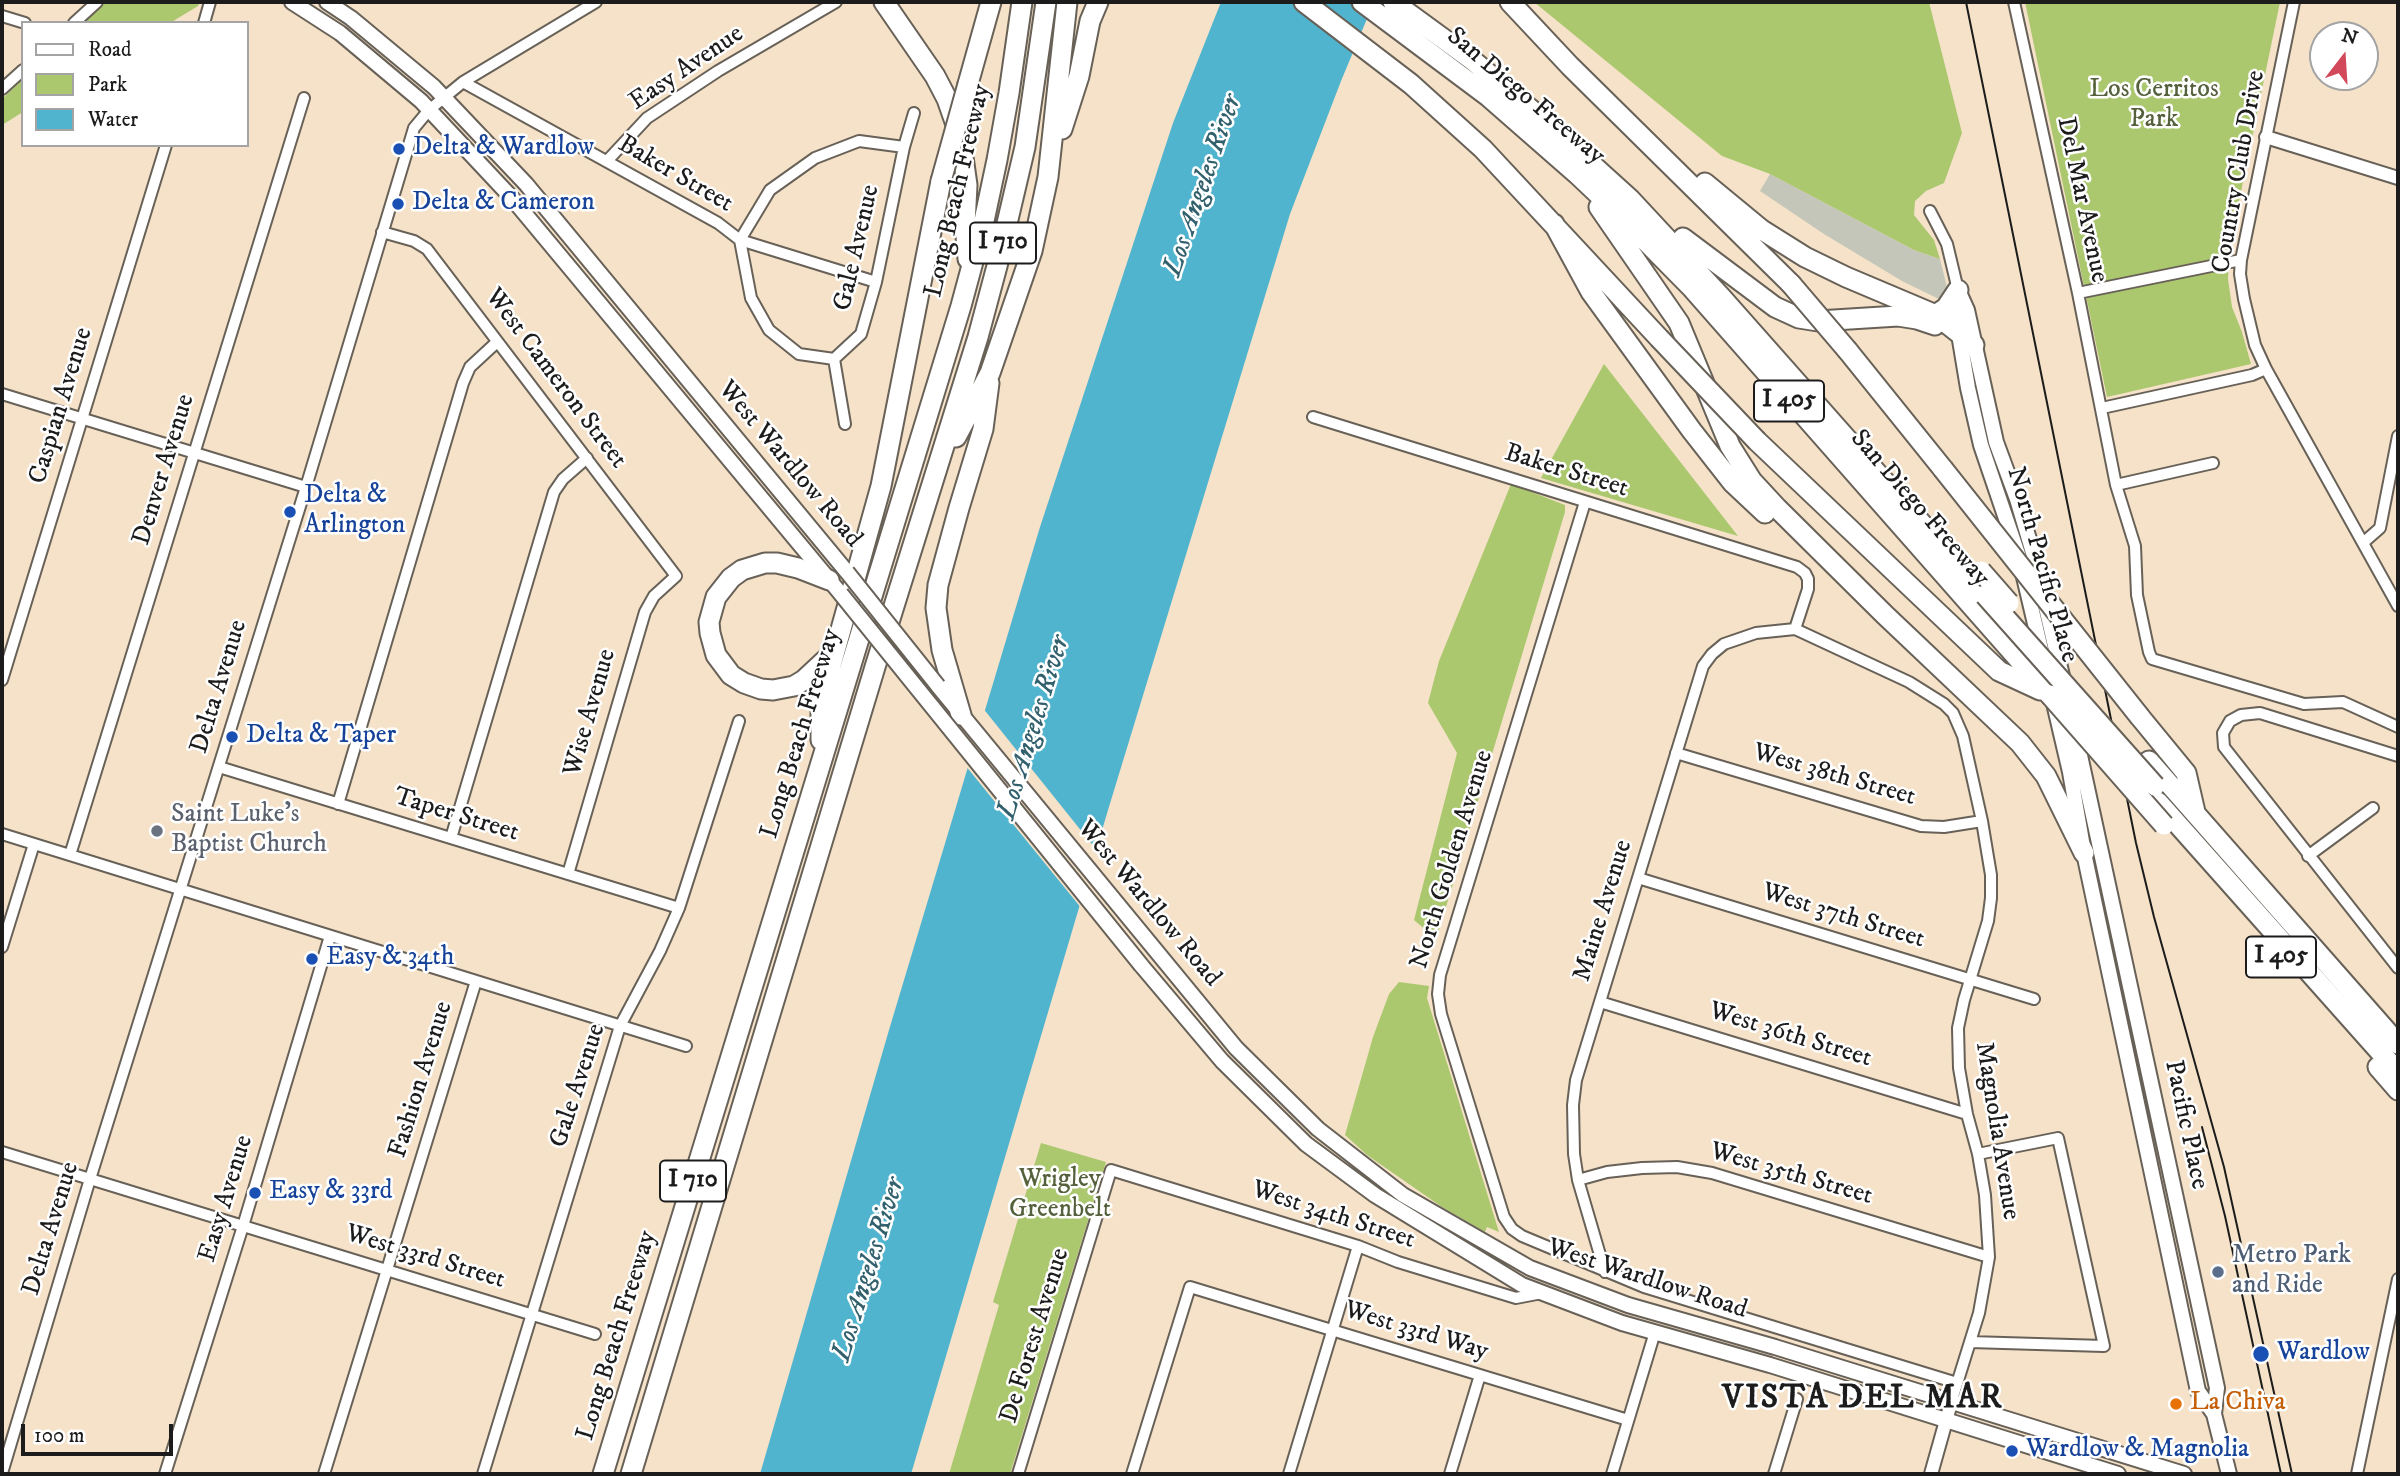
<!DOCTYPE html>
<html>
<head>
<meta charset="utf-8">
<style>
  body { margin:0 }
  #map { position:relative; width:2400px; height:1476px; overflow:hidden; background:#f5e2c8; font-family:"IM FELL DW Pica",serif }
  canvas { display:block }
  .frame { position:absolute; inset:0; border:4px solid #1c1c1c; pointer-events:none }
  .legend { position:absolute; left:21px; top:21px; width:228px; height:126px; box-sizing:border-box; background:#fff; border:2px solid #a4a4a4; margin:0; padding:9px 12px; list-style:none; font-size:21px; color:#1c1c1c }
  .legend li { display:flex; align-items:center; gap:14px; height:35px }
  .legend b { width:35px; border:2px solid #a4a4a4 }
  .north { position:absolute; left:2309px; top:21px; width:70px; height:70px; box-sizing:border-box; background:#fff; border:2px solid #a4a4a4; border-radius:50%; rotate:17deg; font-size:19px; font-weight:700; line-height:28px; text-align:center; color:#1c1c1c }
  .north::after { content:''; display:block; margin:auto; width:24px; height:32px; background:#d1495b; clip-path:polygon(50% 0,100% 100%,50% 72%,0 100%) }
  .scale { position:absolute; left:21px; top:1424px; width:152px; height:32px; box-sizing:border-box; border:4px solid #1c1c1c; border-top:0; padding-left:9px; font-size:21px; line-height:24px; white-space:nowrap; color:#1c1c1c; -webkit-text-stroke:5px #fff; paint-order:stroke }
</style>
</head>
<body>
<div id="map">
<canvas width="2400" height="1476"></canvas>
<div class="frame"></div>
<ul class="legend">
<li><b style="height:9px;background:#fff"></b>Road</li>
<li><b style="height:19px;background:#abc86f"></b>Park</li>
<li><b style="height:19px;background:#50b4cf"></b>Water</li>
</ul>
<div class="north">N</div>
<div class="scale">100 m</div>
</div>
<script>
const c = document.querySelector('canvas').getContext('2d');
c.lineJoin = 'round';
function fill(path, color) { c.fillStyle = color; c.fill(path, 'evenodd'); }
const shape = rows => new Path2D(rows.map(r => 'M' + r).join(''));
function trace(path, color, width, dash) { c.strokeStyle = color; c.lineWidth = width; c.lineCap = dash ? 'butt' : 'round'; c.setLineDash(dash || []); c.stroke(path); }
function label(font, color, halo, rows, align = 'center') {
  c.font = font + ' "IM FELL DW Pica",serif'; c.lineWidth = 5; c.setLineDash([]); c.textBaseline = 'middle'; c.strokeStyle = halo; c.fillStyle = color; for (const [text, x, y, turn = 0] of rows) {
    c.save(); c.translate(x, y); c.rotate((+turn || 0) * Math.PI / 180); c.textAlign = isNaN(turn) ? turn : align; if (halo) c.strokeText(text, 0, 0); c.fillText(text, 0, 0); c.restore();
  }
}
const industrial = shape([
  [1770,174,1914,250,1940,259,1947,287,1943,301,1902,281,1824,234,1760,191]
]);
const green = shape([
  [106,2,200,2,198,6,170,23,84,23],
  [1534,2,1929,2,1962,133,1944,183,1926,191,1915,201,1914,215,1934,240,1940,259,1914,250,1770,174,1722,156],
  [2025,2,2280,2,2229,250,2228,279,2232,307,2242,332,2251,364,2107,397],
  [23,79,23,112,2,125,2,99],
  [1604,364,1738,536,1541,478],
  [1511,484,1565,505,1565,512,1439,930,1428,932,1414,920,1457,753,1428,703,1439,661],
  [1399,982,1429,986,1427,998,1499,1232,1487,1227,1485,1232,1442,1207,1367,1155,1345,1135,1373,1037,1389,994],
  [1041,1143,1106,1162,1010,1474,949,1474,999,1305,993,1302]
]);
const water = shape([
  [1221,2,1374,2,1341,81,1290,214,1108,810,911,1474,760,1474,889,1030,1040,527,1173,123]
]);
const pier = shape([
  [982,707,1099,853,1082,909,965,765]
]);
const minor = shape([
  [2014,2,2078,293,2116,485,2135,546,2137,595,2149,652,2152,659,2304,704,2343,702,2398,727],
  [2294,2,2241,260,2240,274,2244,299,2255,345,2266,369,2398,606],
  [2,16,25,23],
  [74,23,97,2],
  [204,23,210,2],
  [463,82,718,223,740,240,876,282],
  [2,89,23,70],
  [607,161,647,118,718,71,836,2],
  [1930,211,1947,244,1958,290],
  [382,232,414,241,427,249,676,576,654,596,645,612,568,874],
  [2078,293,2241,260],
  [834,359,799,354,769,330,751,298,740,240,770,190,815,158,859,141,904,147],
  [834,359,861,334,876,282,904,147,914,113],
  [834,359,845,424],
  [2,394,306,487],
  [2102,408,2252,375,2266,369],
  [1313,417,1797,567,1805,573,1808,579,1808,589,1795,629],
  [2116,485,2213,463],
  [1585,502,1440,975,1438,994,1441,1014,1504,1217,1512,1229,1522,1236,1644,1287,1957,1383],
  [2364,542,2380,528,2398,436],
  [1795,629,1909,682,1944,704,1953,713,1963,736,1982,821,1991,875,1991,898,1988,921,1964,1000,1958,1028,1959,1068,1967,1114,1978,1154,1985,1195,1989,1257,1979,1313,1951,1403],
  [2,680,166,145],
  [1676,753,1921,826,1944,827,1982,821],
  [2398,756,2260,713,2241,715,2230,721,2223,733,2224,747,2398,968],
  [219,767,679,908],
  [338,804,463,383,470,367,497,342],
  [2,834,686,1046],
  [451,838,554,492,563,479,587,458],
  [70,855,304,98],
  [2308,856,2373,808],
  [1638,878,2034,999],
  [2,947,34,844],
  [1600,1002,1967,1114],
  [2,1152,595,1334],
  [1578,1180,1607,1172,1642,1168,1677,1167,1712,1173,1989,1257],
  [1605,1272,1578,1180,1574,1154,1573,1105,1576,1080,1703,666,1712,654,1724,644,1756,633,1795,629],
  [1970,1342,2104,1346,2058,1138,1978,1154],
  [2,1473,90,1179,306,487,414,128,429,110,463,82,596,2],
  [165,1474,243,1226,330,936],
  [324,1474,476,981],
  [483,1474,620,1026,660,951,679,908,739,721],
  [1018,1474,1111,1170,1358,1246,1398,1262,1516,1298,1542,1293],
  [1132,1474,1190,1287,1628,1420],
  [1289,1474,1358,1246],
  [1450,1474,1480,1375],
  [1612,1474,1655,1332],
  [1774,1474,1797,1399],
  [2357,1474,2398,1279]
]);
const tertiary = shape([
  [2266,137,2398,178],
  [1931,1474,1951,1403]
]);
const secondary = shape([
  [292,2,340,33,421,101,511,197,841,594],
  [327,2,351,18,434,87,526,184,847,572],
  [1958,290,1967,310,1996,442,2017,499,2034,556,2063,680],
  [1958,295,1959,334,1968,388,1981,445,2020,560,2043,658],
  [938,686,1236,1048,1318,1129,1403,1195,1530,1268,1628,1305,1775,1347,2184,1474],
  [2053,699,2070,772,2084,853,2198,1391,2214,1414],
  [2073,723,2217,1388,2214,1414,2229,1474],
  [1141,965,1222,1061,1306,1144,1375,1195,1522,1285,1622,1323,1770,1365,2118,1474]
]);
const motorway = shape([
  [884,2,935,76,947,99,960,136,967,185,965,225,968,259],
  [1304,2,1411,84,1483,149,1659,338],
  [1362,2,1489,97,1577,174,1616,211,1691,287,2050,695],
  [1393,2,1471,59,1535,113,1630,199,1723,299,1985,595],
  [1510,2,1570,66,1791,284],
  [968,84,991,2],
  [1062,129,1079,76,1090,21,1098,2],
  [1705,183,1762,230,1805,257,1846,277,1936,315,1974,345],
  [1599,207,1679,323,1730,446,1752,481,1777,508,1885,615,2020,743,2046,776,2084,853],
  [1554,224,1591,292,1692,431,1732,482,1765,513],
  [1683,238,1775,307,1799,318,1818,321,1898,316,1917,319,1935,325],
  [1926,321,1946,308,1958,290],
  [1848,351,1943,469],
  [956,437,990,373,1032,251,1048,177,1067,2],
  [1757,441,1999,671,2040,690],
  [829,580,798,568,777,563,765,563,742,570,731,578,716,597,709,622,710,633,716,655,731,675,744,683,761,689,773,690,794,686,804,680,833,653],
  [961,715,942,650,936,608,938,585,959,508,983,429,989,383],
  [2140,717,2186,773,2195,812],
  [821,740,821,701,881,486,941,181],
  [2149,761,2398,1044],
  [2158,802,2398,1072],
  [2378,1067,2398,1090],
  [603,1474,961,306,984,221,997,160,1009,93,1022,2],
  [631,1474,875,667,978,337,997,266,1025,147,1046,2]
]);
const tram = shape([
  [1966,2,2136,843,2154,917,2224,1167,2292,1474],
  [2202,1127,2225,1216,2281,1474]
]);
const secondaryBridge = shape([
  [847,572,938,686],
  [841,594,1141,965]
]);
const motorwayBridge = shape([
  [941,181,968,84],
  [1791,284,1848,351],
  [1659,338,1757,441],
  [1943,469,2140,717],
  [1981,571,2009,603],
  [1985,595,2155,786],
  [2050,695,2164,825]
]);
const markers = [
  [399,149,7,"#1a4fb4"],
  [398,204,7,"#1a4fb4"],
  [290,512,7,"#1a4fb4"],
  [232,737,7,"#1a4fb4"],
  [157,831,7,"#6b7280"],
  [312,959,7,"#1a4fb4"],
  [255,1193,7,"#1a4fb4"],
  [2218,1272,7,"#5c6f8a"],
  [2261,1354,9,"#1a4fb4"],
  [2176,1404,7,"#e8710a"],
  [2012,1451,7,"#1a4fb4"]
];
const shields = [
  [1003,243,66],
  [1789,401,70],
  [2281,957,70],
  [693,1181,66]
];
const shieldNames = [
  ["I 710",1003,243],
  ["I 405",1789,401],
  ["I 405",2281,957],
  ["I 710",693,1181]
];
const streetNames = [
  ["Easy Avenue",687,69,-34],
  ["San Diego Freeway",1525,97,40],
  ["Country Club Drive",2240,172,-80],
  ["Baker Street",675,175,30],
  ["Long Beach Freeway",959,191,-77],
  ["Del Mar Avenue",2081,200,78],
  ["Gale Avenue",858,248,-77],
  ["West Cameron Street",555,379,53],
  ["Caspian Avenue",62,406,-73],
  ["West Wardlow Road",789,465,50],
  ["Denver Avenue",165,470,-73],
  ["Baker Street",1566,472,17],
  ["San Diego Freeway",1919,509,49],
  ["North Pacific Place",2041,565,74],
  ["Delta Avenue",220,687,-73],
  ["Wise Avenue",591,713,-74],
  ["Long Beach Freeway",802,734,-73],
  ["West 38th Street",1834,776,16],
  ["Taper Street",456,816,17],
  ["North Golden Avenue",1453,860,-73],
  ["West Wardlow Road",1148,904,50],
  ["Maine Avenue",1604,911,-73],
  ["West 37th Street",1843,917,17],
  ["West 36th Street",1790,1036,17],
  ["Fashion Avenue",422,1080,-73],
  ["Gale Avenue",579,1086,-72],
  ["Pacific Place",2185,1125,78],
  ["Magnolia Avenue",1996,1131,81],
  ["West 35th Street",1791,1175,16],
  ["Easy Avenue",227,1199,-73],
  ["West 34th Street",1333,1216,18],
  ["Delta Avenue",52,1229,-73],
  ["West 33rd Street",425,1258,17],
  ["West Wardlow Road",1647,1280,18],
  ["West 33rd Way",1416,1332,17],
  ["Long Beach Freeway",618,1336,-73],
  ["De Forest Avenue",1036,1336,-73]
];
const parkNames = [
  ["Los Cerritos",2154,91],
  ["Park",2154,121],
  ["Wrigley",1060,1181],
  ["Greenbelt",1060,1211]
];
const transitNames = [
  ["Delta & Wardlow",413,149],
  ["Delta & Cameron",412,204],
  ["Delta &",304,497],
  ["Arlington",304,527],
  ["Delta & Taper",246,737],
  ["Easy & 34th",326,959],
  ["Easy & 33rd",269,1193],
  ["Wardlow",2277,1354],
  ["Wardlow & Magnolia",2026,1451]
];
const worshipNames = [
  ["Saint Luke's",171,816],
  ["Baptist Church",171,846]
];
const serviceNames = [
  ["Metro Park",2232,1257],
  ["and Ride",2232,1287]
];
const foodNames = [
  ["La Chiva",2190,1404]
];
const waterNames = [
  ["Los Angeles River",1204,186,-71],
  ["Los Angeles River",1035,728,-73],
  ["Los Angeles River",870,1270,-73]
];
const districtNames = [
  ["VISTA DEL MAR",1863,1400]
];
fill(industrial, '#c3c6b9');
fill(green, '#abc86f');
fill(water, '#50b4cf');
fill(pier, '#f5e2c8');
trace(minor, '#686158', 14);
trace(tertiary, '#686158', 16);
trace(secondary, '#686158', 18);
trace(motorway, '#686158', 23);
trace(minor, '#fff', 10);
trace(tertiary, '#fff', 12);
trace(secondary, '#fff', 14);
trace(motorway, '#fff', 19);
trace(tram, '#1c1c1c', 2);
trace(secondaryBridge, '#686158', 18, []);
trace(motorwayBridge, '#686158', 23, []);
trace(secondaryBridge, '#fff', 14);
trace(motorwayBridge, '#fff', 19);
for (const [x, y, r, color] of markers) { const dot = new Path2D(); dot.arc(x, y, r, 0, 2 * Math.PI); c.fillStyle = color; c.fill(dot); trace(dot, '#fff', 2.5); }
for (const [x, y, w] of shields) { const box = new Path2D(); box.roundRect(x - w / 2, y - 20.5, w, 41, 5); c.fillStyle = '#fff'; c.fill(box); trace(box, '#1c1c1c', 2); }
label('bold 24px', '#1c1c1c', null, shieldNames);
label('26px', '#1c1c1c', '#fff', streetNames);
label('26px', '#55613d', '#fff', parkNames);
label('26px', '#164399', '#fff', transitNames, 'left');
label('26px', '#5b616d', '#fff', worshipNames, 'left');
label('26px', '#4e5e75', '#fff', serviceNames, 'left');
label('26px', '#c56008', '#fff', foodNames, 'left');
label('italic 28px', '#33606d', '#fff', waterNames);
c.letterSpacing = '2px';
label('bold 33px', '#1c1c1c', '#fff', districtNames);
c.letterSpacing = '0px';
</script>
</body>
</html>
